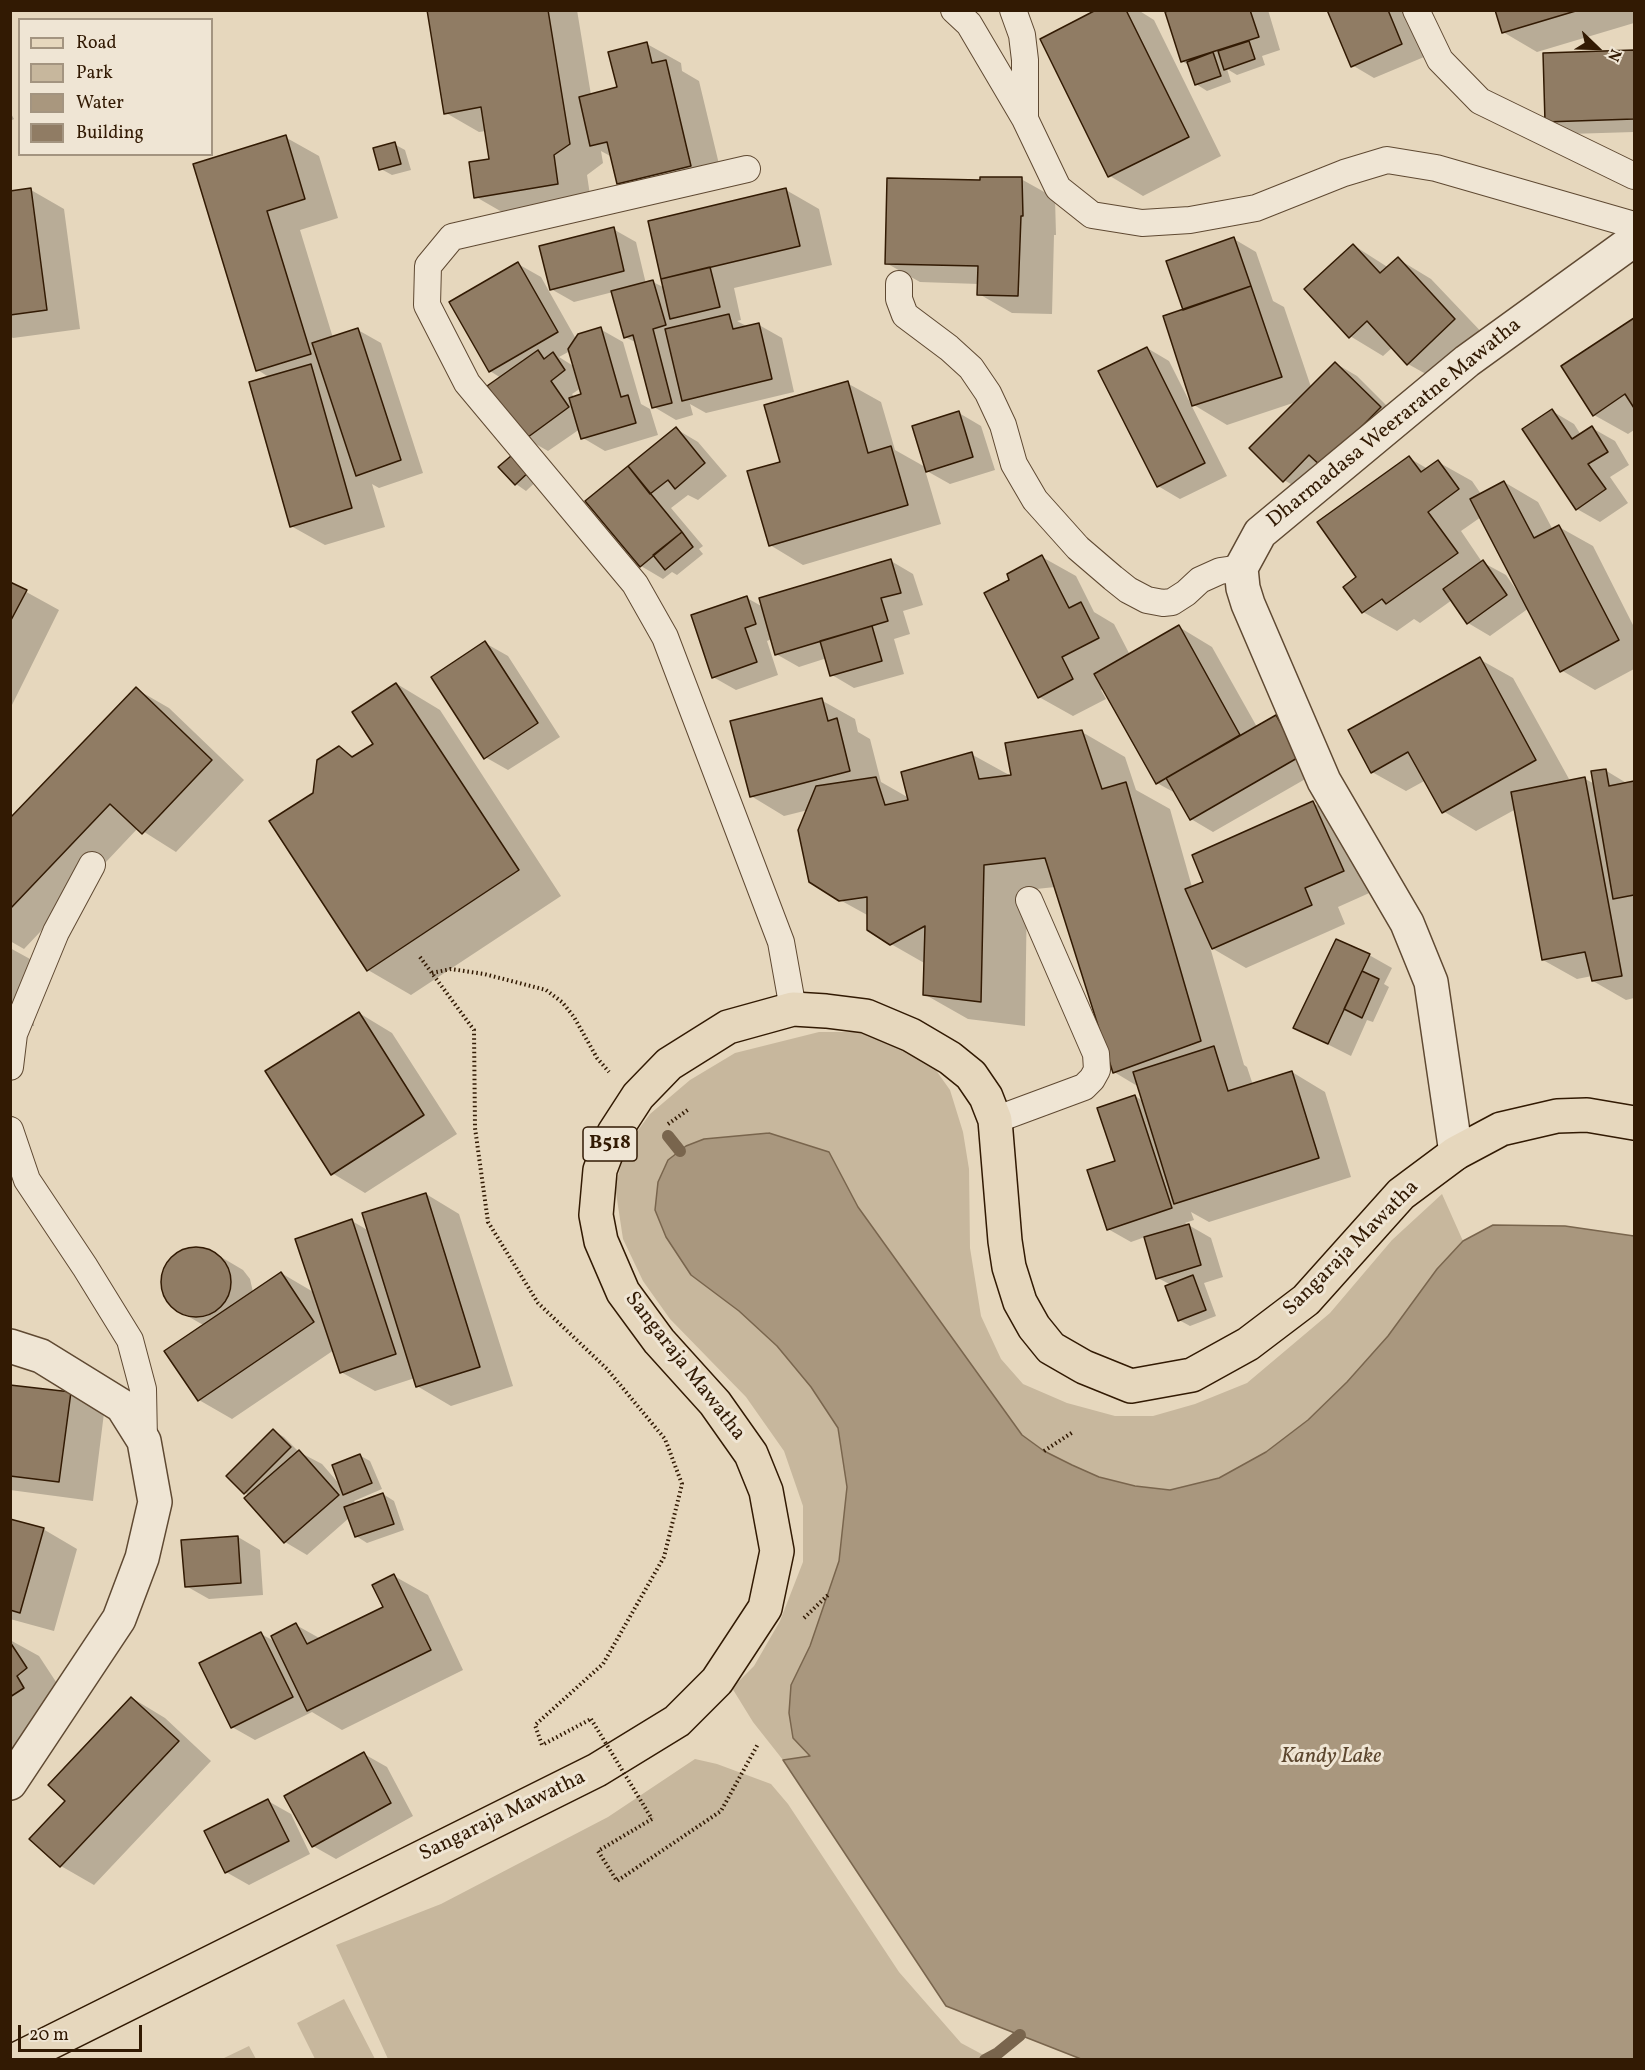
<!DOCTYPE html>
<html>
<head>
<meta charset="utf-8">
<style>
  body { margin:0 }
  #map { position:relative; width:1645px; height:2070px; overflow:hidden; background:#e6d7bd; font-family:Vollkorn,serif }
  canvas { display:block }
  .frame { position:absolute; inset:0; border:12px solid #321a03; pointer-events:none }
  .legend { position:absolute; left:18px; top:18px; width:195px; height:138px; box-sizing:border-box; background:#efe5d4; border:2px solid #a39480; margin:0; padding:8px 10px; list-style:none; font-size:18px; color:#321a03 }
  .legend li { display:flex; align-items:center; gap:12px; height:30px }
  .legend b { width:30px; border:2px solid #a39480 }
  .north { position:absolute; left:1567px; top:18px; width:60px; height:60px; -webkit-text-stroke:4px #efe5d4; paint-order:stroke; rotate:113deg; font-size:16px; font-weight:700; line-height:24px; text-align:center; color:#321a03 }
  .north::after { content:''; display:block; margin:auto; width:21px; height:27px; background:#321a03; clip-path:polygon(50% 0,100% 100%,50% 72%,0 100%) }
  .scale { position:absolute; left:18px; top:2025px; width:124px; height:27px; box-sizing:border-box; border:3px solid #321a03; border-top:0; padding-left:8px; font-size:18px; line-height:21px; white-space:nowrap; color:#321a03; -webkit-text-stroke:4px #efe5d4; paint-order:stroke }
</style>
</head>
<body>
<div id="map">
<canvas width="1645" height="2070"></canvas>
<div class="frame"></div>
<ul class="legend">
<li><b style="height:8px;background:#e6d7bd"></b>Road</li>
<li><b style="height:16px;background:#c7b79d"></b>Park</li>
<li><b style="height:16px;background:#a9977e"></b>Water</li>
<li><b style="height:16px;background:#907c64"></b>Building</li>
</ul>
<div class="north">N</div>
<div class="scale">20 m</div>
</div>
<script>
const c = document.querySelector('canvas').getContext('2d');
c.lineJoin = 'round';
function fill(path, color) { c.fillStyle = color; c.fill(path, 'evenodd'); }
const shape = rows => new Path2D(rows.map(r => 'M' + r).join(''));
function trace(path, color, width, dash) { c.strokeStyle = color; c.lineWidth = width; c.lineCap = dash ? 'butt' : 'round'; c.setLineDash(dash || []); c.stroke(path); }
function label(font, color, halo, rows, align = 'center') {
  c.font = font + ' Vollkorn,serif'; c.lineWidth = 6; c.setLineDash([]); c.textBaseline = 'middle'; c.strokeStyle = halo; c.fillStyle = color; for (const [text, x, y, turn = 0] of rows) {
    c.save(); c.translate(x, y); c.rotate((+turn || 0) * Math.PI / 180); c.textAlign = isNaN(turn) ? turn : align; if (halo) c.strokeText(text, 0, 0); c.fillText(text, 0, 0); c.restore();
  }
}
const green = shape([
  [819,1032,861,1032,906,1051,933,1066,950,1090,963,1132,969,1169,970,1248,981,1316,1001,1359,1023,1384,1067,1403,1115,1416,1153,1416,1195,1404,1247,1383,1330,1313,1392,1240,1442,1194,1463,1241,1437,1269,1388,1336,1347,1382,1308,1420,1266,1452,1219,1478,1170,1490,1135,1486,1099,1477,1072,1465,1044,1451,1022,1435,858,1207,829,1152,686,1146,668,1160,739,1311,777,1346,811,1387,838,1428,847,1487,839,1561,810,1646,791,1685,810,1756,783,1760,753,1722,732,1688,754,1666,780,1621,803,1562,803,1506,784,1451,746,1397,670,1319,643,1281,623,1239,615,1186,627,1145,650,1114,690,1080,735,1053],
  [695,1759,717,1764,771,1784,788,1804,899,1972,961,2043,991,2059,388,2059,336,1945,441,1904,608,1817],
  [344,1999,375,2059,315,2059,297,2023],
  [249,2046,256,2059,222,2059]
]);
const water = shape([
  [769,1133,829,1152,858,1207,1022,1435,1044,1451,1072,1465,1099,1477,1135,1486,1170,1490,1219,1478,1266,1452,1308,1420,1347,1382,1388,1336,1437,1269,1463,1241,1493,1225,1565,1226,1634,1236,1634,2059,1081,2059,946,2006,783,1760,810,1756,793,1738,789,1713,791,1685,810,1646,839,1561,847,1487,838,1428,811,1387,777,1346,739,1311,691,1275,666,1237,655,1210,658,1182,668,1160,686,1146,704,1139,769,1133]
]);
const shadow = shape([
  [429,10,577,10,591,95,619,89,647,44,681,63,682,71,699,81,724,185,652,202,618,183,612,157,601,151,603,163,587,175,591,202,509,216,476,197,490,160,486,131,479,132,446,113],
  [1100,10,1138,10,1154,20,1221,156,1143,196,1110,176,1042,40],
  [1175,10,1268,10,1280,50,1262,56,1265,65,1237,75,1227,69,1231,82,1207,91,1196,84,1190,66,1182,61],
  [1328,10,1404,10,1424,57,1374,78,1352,65],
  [1496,10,1634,10,1634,23,1537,52,1503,32],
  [1634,51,1634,132,1569,134,1546,121,1544,55],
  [10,112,14,119,10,121],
  [285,137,319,156,338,218,300,230,333,338,358,330,381,343,423,473,379,488,372,484,385,527,325,545,291,526,270,378,258,370,195,165],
  [394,144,405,150,411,170,392,175,381,169],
  [1021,179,1055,198,1056,235,1054,235,1052,314,1012,313,979,294,979,284,920,282,886,263,981,182],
  [31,190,64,209,80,329,13,338,10,336,10,193],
  [786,190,819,209,832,265,734,288,741,320,737,321,748,327,759,325,782,338,794,392,706,413,690,404,693,415,676,420,654,407,637,343,625,337,613,292,574,302,551,289,613,229,636,242,646,284,653,282,665,288],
  [1234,239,1256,252,1273,301,1284,307,1311,387,1335,363,1357,376,1402,421,1306,493,1284,480,1296,402,1227,425,1194,405,1185,310],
  [1353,245,1389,268,1398,259,1431,279,1488,339,1442,383,1408,364,1393,347,1383,356,1350,336],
  [518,264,541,277,576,339,600,329,623,342,641,404,650,409,658,435,605,451,583,438,580,429,548,451,525,438,501,378,490,371],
  [570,351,575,367,559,357],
  [581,388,583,395,575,398,572,394],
  [1634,320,1634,430,1628,434,1594,415,1563,367],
  [1147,348,1169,361,1227,476,1180,499,1158,486],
  [847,383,881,402,895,450,927,468,959,413,981,426,995,470,950,484,925,470,941,524,803,565,770,545,782,463],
  [1552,411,1574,424,1581,435,1592,428,1615,441,1629,465,1610,477,1628,503,1600,522,1577,509],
  [676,429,698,442,727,476,698,500,688,495,671,508,703,546,699,549,703,554,677,575,672,572,663,579,641,566,587,501],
  [1409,458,1428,469,1438,462,1472,481,1481,494,1504,482,1538,502,1553,530,1559,527,1593,546,1634,627,1634,669,1595,690,1561,670,1529,608,1490,636,1468,623,1452,600,1420,623,1414,619,1397,631,1363,612,1358,578],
  [1481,517,1520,593,1519,594,1506,575,1482,562,1461,531],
  [500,467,543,475,526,491,516,484],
  [1042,557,1076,576,1094,612,1114,624,1130,655,1179,627,1212,647,1257,727,1276,716,1299,729,1321,770,1213,832,1191,819,1177,794,1157,783,1104,688,1101,690,1106,699,1073,716,1039,697,1011,580],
  [891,561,913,574,923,605,903,611,910,634,894,639,904,674,854,688,832,675,827,658,799,667,776,654,772,639,767,641,778,675,736,690,713,677,747,598,763,607],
  [10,583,59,610,10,709],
  [485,643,508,656,560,737,508,770,485,757],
  [1479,659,1513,678,1569,779,1563,783,1585,779,1595,784,1605,770,1628,784,1634,783,1634,998,1626,1000,1593,981,1592,976,1577,979,1543,960,1516,809,1476,831,1443,811,1426,780,1406,791,1372,772],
  [397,684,440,710,561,896,411,995,368,970,314,794,339,748,355,757,375,744],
  [136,689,169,708,244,780,176,852,138,828,24,949,10,941,10,820],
  [821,700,855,719,858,732,870,739,881,782,909,798,971,754,1011,776,1082,732,1125,757,1136,790,1170,809,1192,887,1205,882,1313,803,1346,822,1376,890,1338,907,1345,924,1246,968,1210,947,1244,1065,1247,1067,1253,1085,1292,1072,1325,1092,1351,1177,1209,1222,1191,1212,1194,1220,1185,1223,1211,1238,1223,1277,1204,1283,1216,1316,1190,1326,1179,1320,1171,1285,1158,1278,1145,1237,1131,1242,1108,1229,1117,1162,1135,1096,1143,1101,1139,1087,1114,1072,1055,887,1027,890,1025,1026,968,1019,924,994,926,964,891,944,869,916,840,900,808,810,784,816,751,796],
  [10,948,30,959,34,1026,10,1027],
  [1369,955,1392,968,1384,984,1389,987,1373,1022,1367,1020,1351,1056,1295,1028],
  [359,1013,392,1033,457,1134,365,1193,332,1173],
  [426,1194,459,1214,513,1386,451,1406,417,1386,415,1378,375,1391,341,1372,334,1350,232,1419,199,1400,205,1326,177,1310,169,1302,164,1292,162,1280,165,1269,179,1252,200,1248,211,1251,243,1270,250,1279,253,1292,281,1273,315,1293,352,1221,369,1231],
  [10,1386,70,1394,104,1413,93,1501,10,1490],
  [274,1431,284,1437,299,1452,322,1464,341,1486,359,1455,370,1461,382,1489,354,1501,356,1504,383,1494,394,1501,404,1530,367,1543,356,1536,349,1518,307,1555,285,1542,249,1495,245,1493],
  [10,1521,43,1529,77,1549,54,1631,10,1619],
  [238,1537,260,1550,263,1595,209,1599,186,1586],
  [394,1576,428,1595,463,1670,342,1730,312,1712,255,1740,232,1727,261,1634,276,1642,296,1625,321,1639,385,1608],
  [10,1640,39,1656,60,1688,10,1772],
  [132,1698,165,1718,211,1761,94,1885,61,1866,67,1800],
  [364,1754,387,1767,413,1816,336,1859,313,1846],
  [268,1801,291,1814,310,1854,249,1885,226,1872]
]);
const stream = shape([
  [668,1136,680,1151],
  [985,2060,998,2053,1020,2035]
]);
const building = shape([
  [427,10,548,10,570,144,554,155,558,184,474,198,469,162,489,159,481,107,444,114,427,10],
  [1096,10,1126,10,1189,137,1108,177,1040,39,1096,10],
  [1171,10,1250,10,1259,37,1181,62,1165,12,1171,10],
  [1327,10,1388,10,1402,44,1351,67,1327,10],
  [1495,10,1579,10,1502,33,1495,10],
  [1249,41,1255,59,1224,70,1218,51,1249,41],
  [647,42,652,63,666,60,691,166,617,184,607,142,590,146,579,97,617,87,608,52,647,42],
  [1634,50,1634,119,1545,122,1543,53,1634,50],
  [1213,52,1221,76,1195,85,1187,62,1213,52],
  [286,135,305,199,267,211,311,354,256,371,193,164,286,135],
  [395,142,401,164,379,170,373,148,395,142],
  [980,177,1022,177,1023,216,1021,216,1018,296,977,295,978,266,885,264,887,178,980,180,980,177],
  [31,188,47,310,10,315,10,191,31,188],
  [786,188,800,246,661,279,648,221,786,188],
  [614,227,624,271,550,290,539,246,614,227],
  [1234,237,1251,286,1183,310,1166,261,1234,237],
  [1353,244,1380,273,1398,257,1455,319,1407,365,1367,321,1349,338,1304,289,1353,244],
  [518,262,558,332,489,372,449,302,518,262],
  [710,267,720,307,670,319,661,279,710,267],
  [653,280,666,325,653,329,672,403,652,408,633,335,624,338,611,291,653,280],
  [1251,286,1282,377,1192,406,1163,316,1251,286],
  [729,314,733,329,759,323,772,379,682,401,665,329,729,314],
  [1634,318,1634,408,1625,394,1593,416,1561,366,1634,318],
  [601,327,621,397,628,395,636,423,581,439,569,398,581,394,568,349,578,334,601,327],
  [358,328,401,460,356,476,312,343,358,328],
  [1147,347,1205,463,1157,487,1098,371,1147,347],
  [538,350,544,359,553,352,565,370,551,381,569,407,524,440,487,386,538,350],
  [1335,362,1381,407,1322,467,1309,455,1283,482,1249,448,1335,362],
  [311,364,352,508,290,527,249,382,311,364],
  [848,381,868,453,891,446,908,505,769,546,747,471,780,462,764,405,848,381],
  [1552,409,1572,439,1592,426,1608,452,1588,464,1606,489,1576,510,1522,429,1552,409],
  [959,411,973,457,926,472,912,426,959,411],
  [676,427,705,463,675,489,668,480,650,494,628,466,676,427],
  [518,450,533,468,515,485,498,467,518,450],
  [1409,456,1421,472,1438,460,1459,489,1428,512,1458,553,1386,604,1382,599,1362,613,1343,587,1356,577,1317,522,1409,456],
  [628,466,682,532,640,567,585,501,628,466],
  [1504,481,1534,538,1559,525,1619,640,1560,672,1470,499,1504,481],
  [682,532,693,547,665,570,653,555,682,532],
  [1042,555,1069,608,1081,602,1099,638,1062,657,1073,679,1038,698,984,593,1009,580,1007,574,1042,555],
  [891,559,901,593,881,598,888,621,775,655,759,598,891,559],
  [1483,560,1507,595,1467,624,1443,589,1483,560],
  [10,582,27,590,10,622,10,582],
  [747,596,756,624,745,628,757,662,712,678,691,615,747,596],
  [1179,625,1240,735,1156,784,1094,674,1179,625],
  [872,626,882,661,830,676,820,641,872,626],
  [485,641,538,723,484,759,431,677,485,641],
  [1480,657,1536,760,1442,813,1408,752,1371,773,1348,730,1480,657],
  [396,683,519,870,367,971,269,821,313,793,317,760,339,746,352,757,373,744,352,712,396,683],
  [136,687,212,760,142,834,110,804,10,909,10,818,136,687],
  [822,698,828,721,837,718,850,771,750,797,730,721,822,698],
  [1276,715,1299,757,1190,820,1166,778,1276,715],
  [1082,730,1102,789,1126,782,1201,1041,1113,1073,1045,858,984,865,981,1002,923,995,925,926,890,945,867,930,867,897,839,901,809,882,798,830,816,786,876,777,885,805,908,800,901,772,972,752,979,779,1011,775,1005,743,1082,730],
  [1606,769,1609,786,1634,781,1634,895,1613,899,1591,771,1606,769],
  [1585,777,1622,976,1592,981,1585,952,1542,960,1511,792,1585,777],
  [1313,801,1344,871,1305,888,1312,905,1212,949,1185,889,1203,882,1192,855,1313,801],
  [1336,939,1370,954,1328,1044,1293,1028,1336,939],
  [1362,971,1379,979,1362,1018,1344,1009,1362,971],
  [359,1012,424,1115,331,1175,265,1071,359,1012],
  [1214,1046,1228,1091,1292,1071,1319,1158,1174,1204,1133,1072,1214,1046],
  [1135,1095,1172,1208,1107,1230,1087,1170,1115,1161,1097,1108,1135,1095],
  [426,1193,480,1367,416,1387,362,1213,426,1193],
  [352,1219,396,1354,340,1373,295,1239,352,1219],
  [1189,1224,1201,1265,1156,1279,1144,1237,1189,1224],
  '161 1282a35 35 0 1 1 70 0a35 35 0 1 1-70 0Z',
  [281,1272,314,1322,198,1401,164,1351,281,1272],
  [1193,1275,1206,1310,1178,1321,1165,1286,1193,1275],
  [10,1385,71,1392,59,1482,10,1476,10,1385],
  [273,1429,291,1447,244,1494,226,1476,273,1429],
  [299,1450,339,1495,284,1543,244,1498,299,1450],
  [360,1454,372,1483,343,1495,332,1465,360,1454],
  [383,1493,394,1524,355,1537,344,1507,383,1493],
  [10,1519,44,1528,20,1613,10,1610,10,1519],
  [238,1536,241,1583,185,1587,181,1540,238,1536],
  [394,1574,431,1650,307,1711,271,1636,296,1623,307,1644,383,1607,372,1585,394,1574],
  [261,1632,293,1697,231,1728,199,1663,261,1632],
  [10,1642,27,1668,17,1676,24,1688,10,1697,10,1642],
  [131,1697,179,1741,60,1867,29,1839,65,1801,48,1785,131,1697],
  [364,1752,391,1803,312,1847,284,1796,364,1752],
  [268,1799,289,1841,225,1873,204,1831,268,1799]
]);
const path = shape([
  [420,957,474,1030,475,1128,488,1222,538,1303,607,1369,665,1439,682,1484,664,1557,603,1664,535,1725,542,1745,591,1719],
  [432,973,451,969,484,974,546,990,562,1002,574,1017,597,1058,609,1072],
  [668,1124,689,1109],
  [1044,1451,1073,1432],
  [804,1618,829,1594],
  [652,1819,598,1851,617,1881,721,1811,758,1744]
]);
const service = shape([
  [954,10,969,24,1025,119,1058,188,1092,215,1142,223,1190,220,1256,208,1344,173,1387,160,1436,168,1634,225],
  [1013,10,1022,35,1025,60,1025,119],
  [1416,10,1440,60,1480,101,1634,176],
  [747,169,452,237,428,266,427,305,467,383,635,584,665,637,781,942,793,1009],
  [899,284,899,299,905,315,949,348,971,368,988,393,1003,425,1014,464,1035,500,1078,548,1113,578,1128,590,1147,600,1163,603,1172,602,1186,593,1200,580,1220,571,1241,568],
  [10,1067,14,1034,56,932,92,865],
  [995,1120,1084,1087,1092,1079,1097,1070,1096,1054,1029,900],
  [10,1130,27,1180,85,1267,130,1340,143,1389,144,1441]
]);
const minor = shape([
  [1456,1153,1431,982,1407,923,1324,781,1248,604,1243,588,1241,568,1260,533,1467,361,1634,240],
  [10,1346,41,1356,122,1406,144,1441,155,1502,142,1558,119,1619,10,1783]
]);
const primary = shape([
  [15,2060,597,1770,677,1721,717,1681,765,1608,777,1551,766,1491,751,1454,715,1403,659,1341,623,1292,601,1241,596,1215,600,1170,614,1133,638,1096,669,1064,728,1027,793,1009,826,1011,866,1016,911,1035,950,1058,971,1075,986,1097,995,1120,1005,1241,1009,1267,1020,1302,1034,1327,1051,1348,1084,1367,1131,1386,1192,1375,1248,1344,1306,1300,1401,1194,1456,1153,1501,1129,1557,1116,1587,1115,1634,1123]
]);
const pathBridge = shape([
  [591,1719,652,1819]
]);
const shields = [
  [610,1144,54]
];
const shieldNames = [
  ["B518",610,1144]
];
const streetNames = [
  ["Dharmadasa Weeraratne Mawatha",1395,424,-39],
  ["Sangaraja Mawatha",1352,1249,-45],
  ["Sangaraja Mawatha",684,1367,52],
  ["Sangaraja Mawatha",503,1817,-26]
];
const waterNames = [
  ["Kandy Lake",1331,1758]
];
fill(green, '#c7b79d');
fill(water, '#a9977e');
trace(water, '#79654d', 1.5);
fill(shadow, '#0003');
trace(stream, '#79654d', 12);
fill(building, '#907c64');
trace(building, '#321a03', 1.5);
trace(service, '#5f4932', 28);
trace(minor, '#5f4932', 36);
trace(primary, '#321a03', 36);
trace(path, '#321a03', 4, [1.5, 3]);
trace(service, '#efe5d4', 26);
trace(minor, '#efe5d4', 33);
trace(primary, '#e6d7bd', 33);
trace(pathBridge, '#321a03', 4, [1.5, 3]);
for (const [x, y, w] of shields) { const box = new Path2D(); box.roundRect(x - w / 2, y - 17, w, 34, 4.5); c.fillStyle = '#efe5d4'; c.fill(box); trace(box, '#321a03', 1.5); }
label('bold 20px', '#321a03', null, shieldNames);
label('21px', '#321a03', '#efe5d4', streetNames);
label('italic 22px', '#5c462e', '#efe5d4', waterNames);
</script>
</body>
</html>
